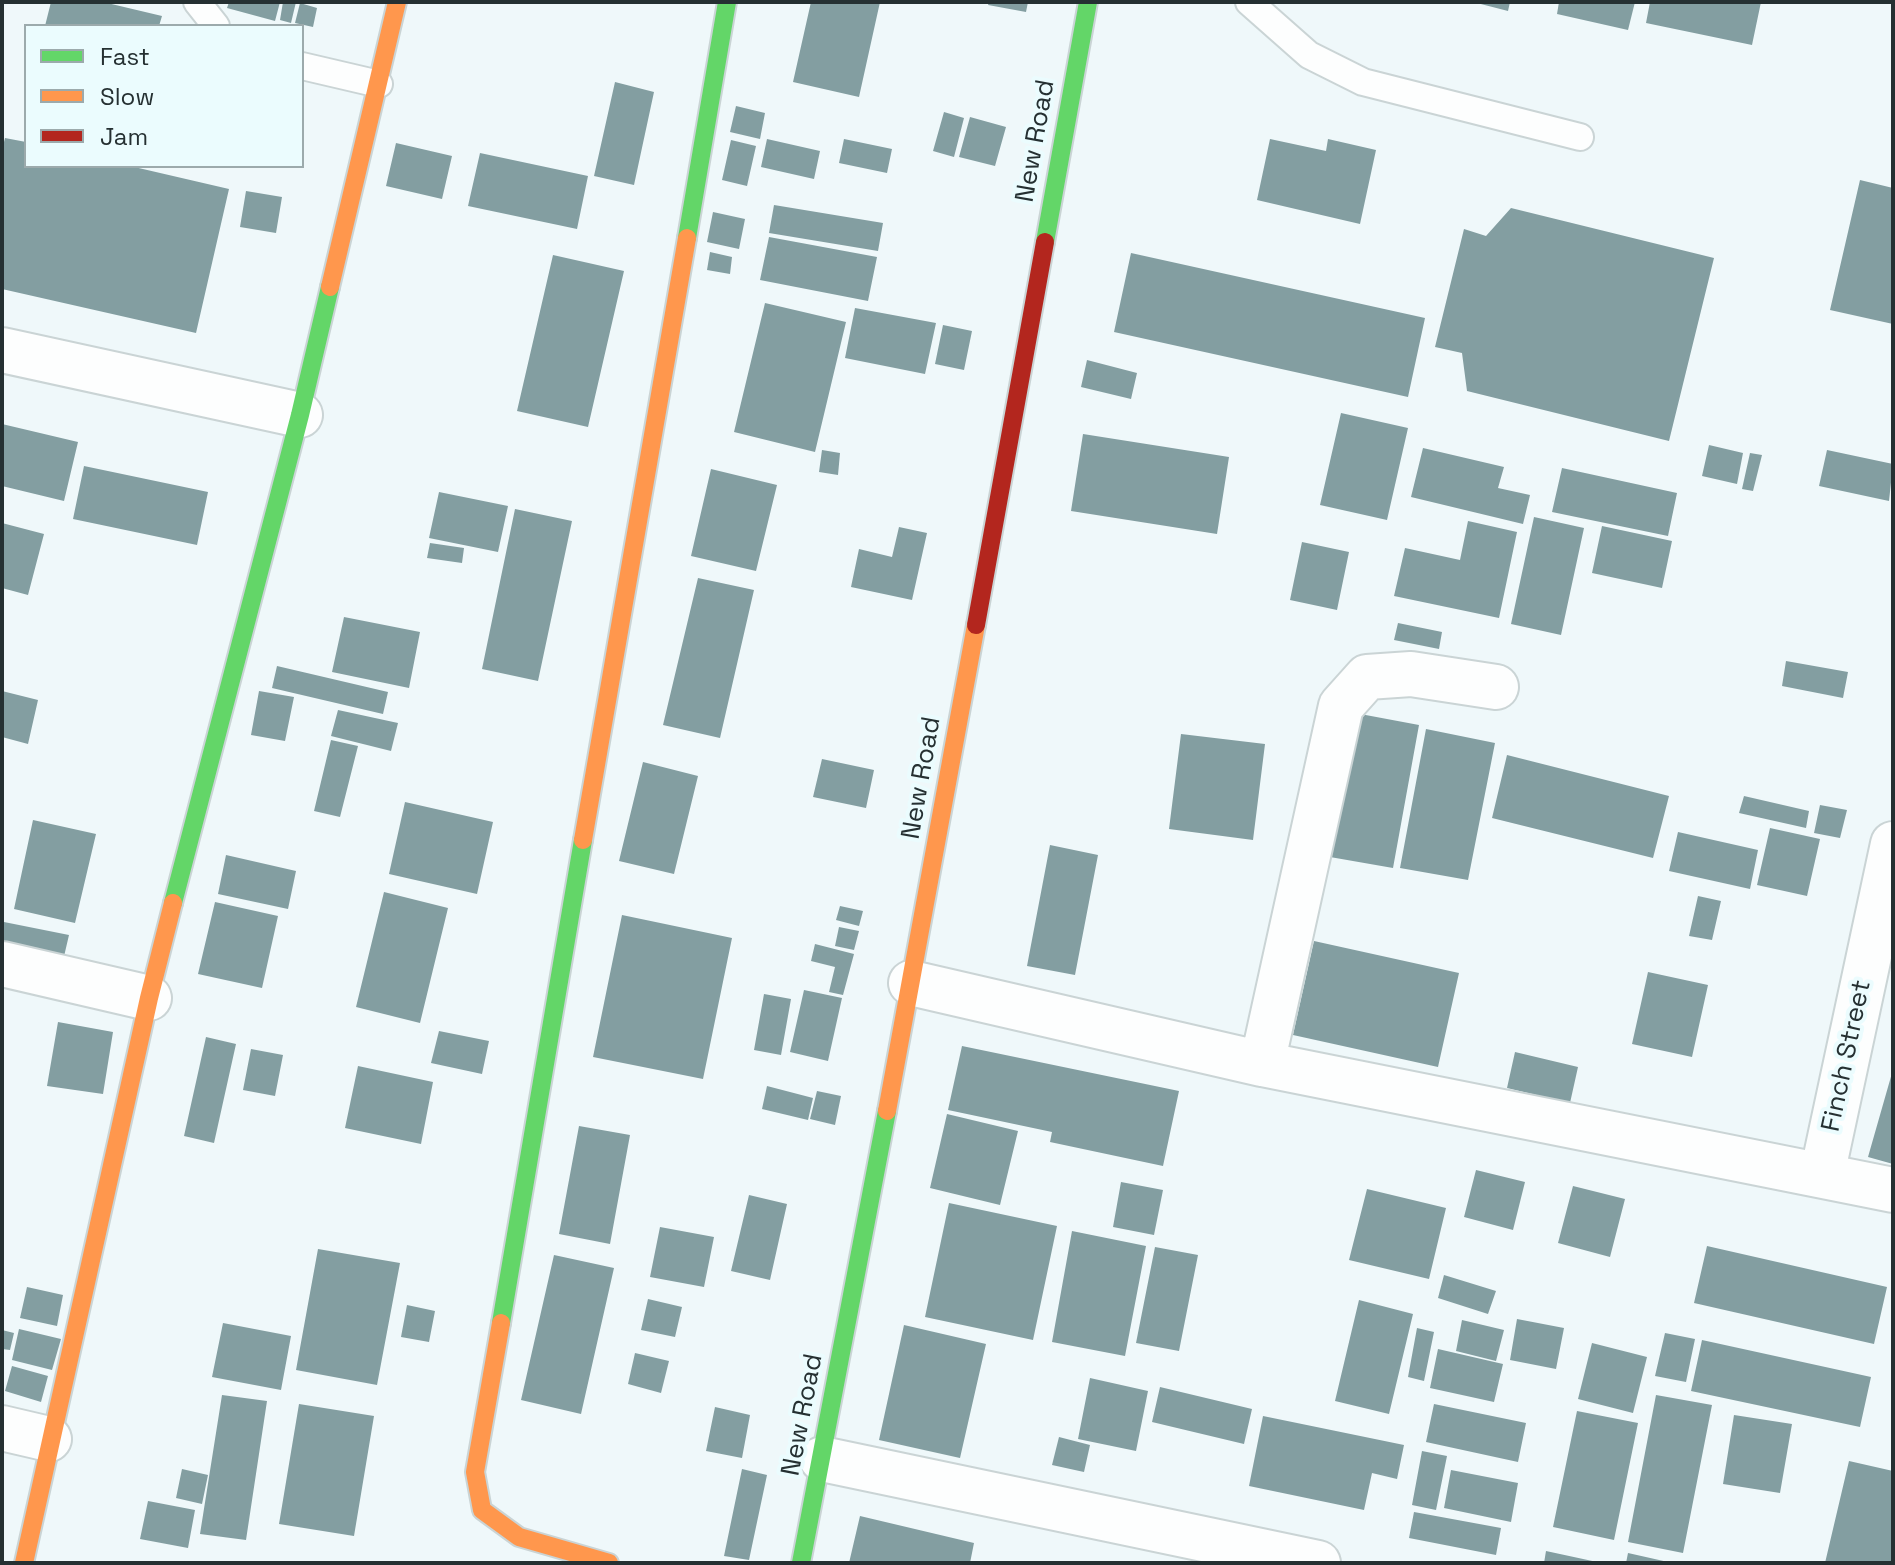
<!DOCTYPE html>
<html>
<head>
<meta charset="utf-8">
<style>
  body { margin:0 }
  #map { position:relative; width:1895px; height:1565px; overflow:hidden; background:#eff8fa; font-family:"Space Grotesk",sans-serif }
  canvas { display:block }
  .frame { position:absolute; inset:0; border:4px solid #253032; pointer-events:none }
  .legend { position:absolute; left:24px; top:24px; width:280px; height:144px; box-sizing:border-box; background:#ebfcfe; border:2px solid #9caaac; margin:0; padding:10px 14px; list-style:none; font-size:24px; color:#253032 }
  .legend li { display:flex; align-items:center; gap:16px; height:40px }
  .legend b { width:40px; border:2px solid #9caaac }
</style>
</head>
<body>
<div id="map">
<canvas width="1895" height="1565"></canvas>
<div class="frame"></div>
<ul class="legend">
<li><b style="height:10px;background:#63d668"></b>Fast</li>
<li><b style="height:10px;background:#ff974d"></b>Slow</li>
<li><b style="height:10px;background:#b3261e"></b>Jam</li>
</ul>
</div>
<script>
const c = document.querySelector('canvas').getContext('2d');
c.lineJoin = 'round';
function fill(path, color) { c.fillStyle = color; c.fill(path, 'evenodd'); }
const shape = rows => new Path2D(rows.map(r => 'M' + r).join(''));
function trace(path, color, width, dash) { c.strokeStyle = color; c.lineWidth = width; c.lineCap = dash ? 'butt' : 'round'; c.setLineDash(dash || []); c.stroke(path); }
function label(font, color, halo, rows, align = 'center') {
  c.font = font + ' "Space Grotesk",sans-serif'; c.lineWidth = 8; c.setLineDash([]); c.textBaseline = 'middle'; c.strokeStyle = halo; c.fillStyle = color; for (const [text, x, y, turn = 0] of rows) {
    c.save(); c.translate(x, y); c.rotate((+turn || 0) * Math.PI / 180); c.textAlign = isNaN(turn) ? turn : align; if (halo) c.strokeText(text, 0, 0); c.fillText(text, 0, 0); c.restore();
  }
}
const building = shape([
  [51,2,103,2,162,16,159,26,45,26],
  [229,2,280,2,275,21,227,8],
  [283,2,296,2,291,23,280,20],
  [811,2,880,2,859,97,793,82],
  [989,2,1028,2,1026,12,988,5],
  [1473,2,1510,2,1508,11],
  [1559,2,1635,2,1628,30,1557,14],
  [1650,2,1761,2,1752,45,1646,23],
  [300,3,317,8,313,27,295,23],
  [615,82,654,92,634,185,594,176],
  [736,106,765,113,760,139,730,132],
  [944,112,964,118,954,157,933,151],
  [970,117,1006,127,995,166,959,157],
  [5,138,26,142,26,166,130,166,229,189,196,333,2,289,2,150],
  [767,139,820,151,814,179,761,167],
  [844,139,892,149,887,173,839,163],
  [1270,139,1326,151,1328,139,1376,150,1360,224,1257,200],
  [731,140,756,146,747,186,722,180],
  [396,143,452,156,442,199,386,186],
  [480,153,588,176,577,229,468,206],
  [1860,180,1893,188,1893,324,1830,310],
  [246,191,282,197,276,233,240,227],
  [774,205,883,223,878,251,769,233],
  [1511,208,1714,258,1669,441,1467,391,1462,353,1435,347,1464,229,1486,236],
  [713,212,745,219,739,249,707,242],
  [769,237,877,257,868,301,760,280],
  [710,252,732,257,730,274,707,270],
  [1131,253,1425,318,1408,397,1114,332],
  [553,255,624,271,588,427,517,411],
  [765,303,846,322,815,452,734,432],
  [855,308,936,323,925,374,845,358],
  [943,325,972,331,964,370,935,364],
  [1087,360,1137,373,1131,399,1081,387],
  [1341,413,1408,428,1387,520,1320,505],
  [2,424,78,442,64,501,2,486],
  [1083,434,1229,457,1217,534,1071,511],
  [1709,445,1743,453,1737,484,1702,476],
  [1423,448,1504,467,1498,488,1530,495,1523,524,1411,497],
  [822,450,840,453,838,475,819,472],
  [1827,450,1893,464,1889,501,1819,486],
  [1750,453,1762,455,1753,491,1742,489],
  [84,466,208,492,197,545,73,519],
  [1562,468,1677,493,1668,536,1552,512],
  [711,469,777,485,756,571,691,556],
  [439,492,508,506,498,552,429,538],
  [515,509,572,521,538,681,482,669],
  [1534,517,1584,528,1561,635,1511,624],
  [1468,521,1517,532,1499,618,1394,596,1405,548,1460,560],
  [2,523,44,534,28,595,2,588],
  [1602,526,1672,541,1662,588,1592,573],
  [899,527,927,533,912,600,851,587,859,549,892,557],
  [1302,542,1349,552,1337,610,1290,600],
  [430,543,464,548,462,563,427,558],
  [698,578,754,590,720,738,663,725],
  [344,617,420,632,409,688,332,672],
  [1398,623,1442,632,1439,649,1394,640],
  [1786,661,1848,672,1843,698,1782,686],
  [277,666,388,692,383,714,272,688],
  [2,691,38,700,28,744,2,737],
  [259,691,294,697,285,741,251,735],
  [338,710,398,723,391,751,331,736],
  [1355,713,1419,725,1393,868,1330,857],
  [1426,729,1495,743,1468,880,1400,868],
  [1181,734,1265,744,1253,840,1169,829],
  [331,740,358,746,340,817,314,811],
  [1507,755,1669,796,1653,858,1492,818],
  [822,759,874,770,866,808,813,797],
  [643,762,698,776,674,874,619,861],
  [1744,796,1809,811,1806,828,1739,813],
  [405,802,493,822,477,894,389,874],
  [1820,805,1847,810,1840,838,1814,833],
  [33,820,96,834,75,923,14,909],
  [1770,828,1820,839,1807,896,1757,885],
  [1678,832,1758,850,1750,889,1669,871],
  [1050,845,1098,855,1075,975,1027,966],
  [226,855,296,871,288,909,218,894],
  [384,892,448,908,420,1023,356,1007],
  [1698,896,1721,901,1712,940,1689,936],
  [215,902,278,916,262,988,198,974],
  [840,906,863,911,859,926,836,920],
  [622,915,732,938,703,1079,593,1057],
  [4,922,69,935,62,965,2,952],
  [839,927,859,931,854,950,835,946],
  [1314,941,1459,973,1438,1067,1293,1035],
  [815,944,854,954,843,995,829,992,835,967,811,961],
  [1648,972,1708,985,1692,1057,1632,1044],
  [804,990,842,998,828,1061,790,1052],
  [764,994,791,999,781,1055,754,1050],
  [58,1022,113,1032,103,1094,47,1086],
  [439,1031,489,1041,482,1074,431,1063],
  [206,1037,236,1044,214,1143,184,1136],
  [962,1046,1179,1091,1163,1166,1050,1142,1052,1132,948,1110],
  [251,1049,283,1055,275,1096,243,1090],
  [1515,1052,1578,1067,1570,1103,1507,1088],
  [358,1066,433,1082,421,1144,345,1128],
  [1892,1073,1893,1074,1893,1164,1868,1157],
  [767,1086,813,1098,808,1120,762,1109],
  [817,1091,841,1096,835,1125,810,1119],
  [947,1114,1018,1131,1000,1205,930,1188],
  [579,1126,630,1135,610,1244,559,1234],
  [1476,1170,1525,1182,1513,1230,1464,1217],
  [1121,1182,1163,1190,1154,1235,1113,1227],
  [1573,1186,1625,1199,1610,1257,1558,1243],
  [1367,1189,1446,1208,1429,1279,1349,1260],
  [749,1195,787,1204,770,1280,731,1271],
  [949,1203,1057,1226,1033,1340,925,1317],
  [660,1227,714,1237,704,1287,650,1277],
  [1072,1231,1146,1246,1125,1356,1052,1342],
  [1707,1246,1887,1287,1874,1344,1694,1303],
  [1155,1247,1198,1255,1179,1351,1136,1343],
  [318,1249,400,1263,377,1385,296,1370],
  [554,1255,614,1268,581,1414,521,1400],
  [1444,1275,1496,1291,1488,1314,1438,1298],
  [27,1287,63,1295,57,1326,20,1318],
  [648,1299,682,1307,675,1337,641,1330],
  [1359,1300,1413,1314,1389,1414,1335,1401],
  [407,1305,435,1311,429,1342,401,1337],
  [1517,1319,1564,1328,1556,1369,1510,1360],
  [1462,1320,1504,1330,1496,1361,1456,1351],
  [223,1323,291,1336,281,1390,212,1377],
  [904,1325,986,1344,960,1458,879,1440],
  [1417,1328,1434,1332,1424,1381,1408,1377],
  [19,1329,61,1339,52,1370,12,1360],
  [2,1330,14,1333,10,1350,2,1349],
  [1665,1333,1695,1339,1686,1382,1655,1376],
  [1702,1340,1871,1377,1860,1427,1691,1391],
  [1592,1343,1647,1357,1633,1413,1578,1399],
  [1438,1349,1503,1364,1494,1402,1430,1388],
  [635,1353,669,1361,661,1393,628,1384],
  [12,1366,48,1376,41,1402,5,1391],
  [1090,1378,1148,1391,1136,1451,1078,1439],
  [1160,1387,1252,1409,1244,1444,1152,1422],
  [222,1395,267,1401,246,1540,200,1534],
  [1656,1395,1712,1405,1683,1553,1628,1542],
  [299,1404,374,1416,354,1536,279,1524],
  [1434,1404,1526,1423,1518,1462,1426,1442],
  [715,1407,750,1415,742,1458,706,1451],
  [1577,1411,1638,1423,1614,1540,1553,1527],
  [1734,1415,1792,1424,1780,1493,1723,1484],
  [1263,1416,1404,1445,1397,1479,1372,1473,1364,1510,1249,1486],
  [1059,1437,1090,1445,1084,1472,1052,1465],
  [1422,1451,1447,1456,1436,1510,1412,1505],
  [1849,1461,1893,1471,1893,1563,1825,1563],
  [182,1469,208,1475,202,1504,176,1498],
  [742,1469,767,1475,749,1560,724,1556],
  [1451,1470,1518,1483,1511,1522,1444,1508],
  [148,1501,195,1510,188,1548,140,1539],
  [1414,1512,1501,1528,1496,1555,1409,1538],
  [860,1516,974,1543,970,1563,849,1563],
  [1546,1551,1597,1562,1597,1563,1544,1563],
  [1628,1553,1668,1562,1668,1563,1626,1563]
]);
const lane = shape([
  [197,2,216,26],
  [1249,2,1309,55,1363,82,1580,137],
  [302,66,379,84]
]);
const street = shape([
  [2,350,300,415],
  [2,964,149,998],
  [911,983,1262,1064,1893,1190],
  [1262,1064,1341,706,1367,677,1411,674,1496,687],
  [1822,1175,1893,844],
  [2,1428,49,1439],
  [822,1459,1318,1563]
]);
const fast = shape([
  [687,238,727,2],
  [1045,242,1088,2],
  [173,903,300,415,330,287],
  [501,1323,583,840],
  [801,1563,887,1111]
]);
const slow = shape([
  [330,287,397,2],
  [583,840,687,238],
  [887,1111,976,625],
  [501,1323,475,1472,482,1510,519,1537,609,1563],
  [24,1563,149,998,173,903]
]);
const jam = shape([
  [976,625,1045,242]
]);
const streetNames = [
  ["New Road",1036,141,-80],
  ["New Road",922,778,-80],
  ["Finch Street",1847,1056,-78],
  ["New Road",803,1415,-79]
];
fill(building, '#839ea1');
trace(lane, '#cad4d5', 30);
trace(street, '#cad4d5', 48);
trace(fast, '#cad4d5', 22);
trace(slow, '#cad4d5', 22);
trace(jam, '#cad4d5', 22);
trace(lane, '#fdfefe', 26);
trace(street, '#fdfefe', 44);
trace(fast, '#63d668', 18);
trace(slow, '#ff974d', 18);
trace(jam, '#b3261e', 18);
label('26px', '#253032', '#ebfcfe', streetNames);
</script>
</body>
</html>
